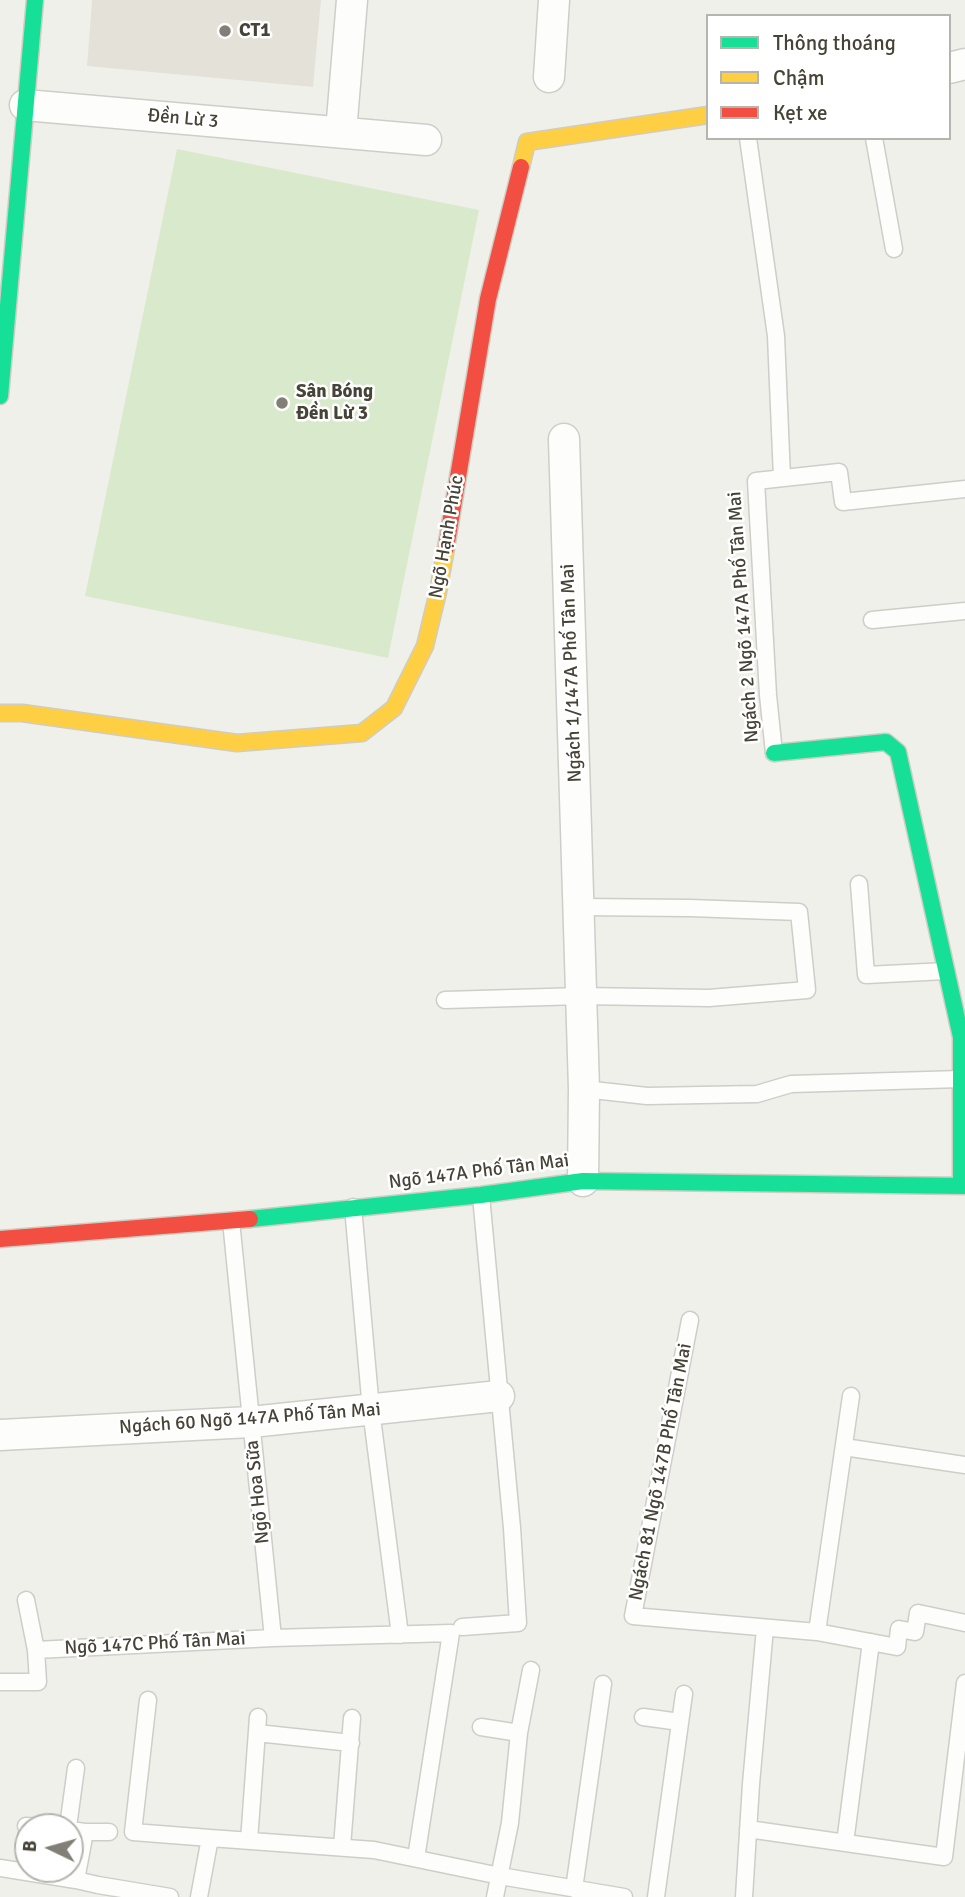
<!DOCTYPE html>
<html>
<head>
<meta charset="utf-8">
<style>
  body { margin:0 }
  #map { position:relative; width:965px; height:1897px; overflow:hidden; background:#f0f0eb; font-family:Signika,sans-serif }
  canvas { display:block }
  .legend { position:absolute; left:706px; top:14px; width:245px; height:126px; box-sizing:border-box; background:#fff; border:2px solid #b5b4af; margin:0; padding:9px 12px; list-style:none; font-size:21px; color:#464337 }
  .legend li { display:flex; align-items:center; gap:14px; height:35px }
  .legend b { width:35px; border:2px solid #b5b4af }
  .north { position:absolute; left:14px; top:1813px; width:70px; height:70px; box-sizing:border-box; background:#fff; border:2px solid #b5b4af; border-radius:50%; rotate:275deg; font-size:19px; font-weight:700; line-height:28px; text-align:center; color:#464337 }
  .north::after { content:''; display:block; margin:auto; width:24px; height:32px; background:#828076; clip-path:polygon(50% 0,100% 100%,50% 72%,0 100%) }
</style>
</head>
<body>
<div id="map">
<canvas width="965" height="1897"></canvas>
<ul class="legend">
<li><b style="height:9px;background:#16e098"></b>Thông thoáng</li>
<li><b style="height:9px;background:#ffcf43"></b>Chậm</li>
<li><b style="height:9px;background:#f24e42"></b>Kẹt xe</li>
</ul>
<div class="north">B</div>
</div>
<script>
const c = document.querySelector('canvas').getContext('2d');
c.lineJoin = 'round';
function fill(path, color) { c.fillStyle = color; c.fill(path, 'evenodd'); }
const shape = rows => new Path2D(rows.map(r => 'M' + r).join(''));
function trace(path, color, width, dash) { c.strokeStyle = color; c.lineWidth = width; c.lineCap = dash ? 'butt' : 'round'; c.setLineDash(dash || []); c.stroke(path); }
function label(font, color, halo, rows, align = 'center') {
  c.font = font + ' Signika,sans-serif'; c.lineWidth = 5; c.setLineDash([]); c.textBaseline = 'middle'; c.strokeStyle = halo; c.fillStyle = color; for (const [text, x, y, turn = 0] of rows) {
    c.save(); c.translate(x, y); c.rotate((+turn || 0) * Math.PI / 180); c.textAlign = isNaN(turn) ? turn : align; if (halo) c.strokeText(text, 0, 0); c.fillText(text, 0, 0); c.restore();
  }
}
const residential = shape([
  [92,0,321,0,313,87,87,66]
]);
const green = shape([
  [177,149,479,210,388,658,85,596]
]);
const lane = shape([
  [748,138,776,336,782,478],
  [874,138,894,249],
  [872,620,965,611],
  [774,753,768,695,756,481,839,472,843,502,965,489],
  [859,884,866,975,946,971],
  [445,1000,582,996,709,998,807,990,799,912,690,908,579,907],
  [584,1089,647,1096,757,1094,791,1084,961,1079],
  [353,1207,371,1410,400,1635],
  [231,1221,273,1638,451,1633,416,1858],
  [690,1320,633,1616,817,1632,851,1396],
  [844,1447,965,1465],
  [26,1600,36,1650],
  [462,1627,518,1623,512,1528,481,1196],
  [817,1632,897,1647,899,1629,915,1632,918,1613,965,1623],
  [0,1682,38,1682,36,1650,273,1638],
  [148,1700,133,1832,210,1838],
  [643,1717,680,1722],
  [481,1727,519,1733],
  [257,1733,351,1743],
  [26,1826,41,1827],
  [68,1827,76,1768],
  [748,1829,944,1857,965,1683],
  [70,1830,85,1832,76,1880],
  [85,1832,109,1832],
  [249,1841,258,1717],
  [845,1843,871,1642],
  [342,1847,352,1718],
  [0,1868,76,1880,98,1885,170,1897],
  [574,1889,603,1684],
  [199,1897,210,1838,374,1850,500,1876,624,1897],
  [495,1897,510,1823,519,1733,531,1670],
  [656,1897,684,1694],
  [744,1897,751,1784,765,1628]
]);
const street = shape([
  [949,68,965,64],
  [549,77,554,0],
  [25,105,426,140],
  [341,132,352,0],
  [564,439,584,1089,583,1181],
  [0,1435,251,1422,499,1396]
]);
const fast = shape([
  [0,396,35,0],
  [774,753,886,742,898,752,961,1037,961,1186],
  [250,1219,481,1195,583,1181,965,1186]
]);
const slow = shape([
  [521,167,527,142,708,115],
  [0,713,22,713,237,743,362,733,394,708,425,646,438,592,446,548]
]);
const jam = shape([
  [446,548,488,299,521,167],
  [0,1239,250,1219]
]);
const markers = [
  [225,31,7,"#828076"],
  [282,403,7,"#828076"]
];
const poiNames = [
  ["CT1",239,31],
  ["Sân Bóng",296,392],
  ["Đền Lừ 3",296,414]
];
const streetNames = [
  ["Đền Lừ 3",183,119,5],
  ["Ngõ Hạnh Phúc",447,537,-80],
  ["Ngách 2 Ngõ 147A Phố Tân Mai",744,617,-94],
  ["Ngách 1/147A Phố Tân Mai",572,673,-92],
  ["Ngõ 147A Phố Tân Mai",479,1172,-7],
  ["Ngách 60 Ngõ 147A Phố Tân Mai",250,1419,-4],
  ["Ngách 81 Ngõ 147B Phố Tân Mai",661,1472,-79],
  ["Ngõ Hoa Sữa",258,1492,-96],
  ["Ngõ 147C Phố Tân Mai",155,1644,-3]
];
fill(residential, '#e4e2d8');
fill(green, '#d9eacc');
trace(lane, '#cecdc8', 19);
trace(street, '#cecdc8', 33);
trace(fast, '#cfcdc2', 19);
trace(slow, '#cfcdc2', 19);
trace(jam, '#cfcdc2', 19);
trace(lane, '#fdfdfc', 16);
trace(street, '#fdfdfc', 30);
trace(fast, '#16e098', 16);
trace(slow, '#ffcf43', 16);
trace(jam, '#f24e42', 16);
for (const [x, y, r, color] of markers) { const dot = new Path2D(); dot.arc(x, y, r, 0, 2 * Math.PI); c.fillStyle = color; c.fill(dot); trace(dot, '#fff', 2.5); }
label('bold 19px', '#464337', '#fff', poiNames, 'left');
label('19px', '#464337', '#fff', streetNames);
</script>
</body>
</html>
